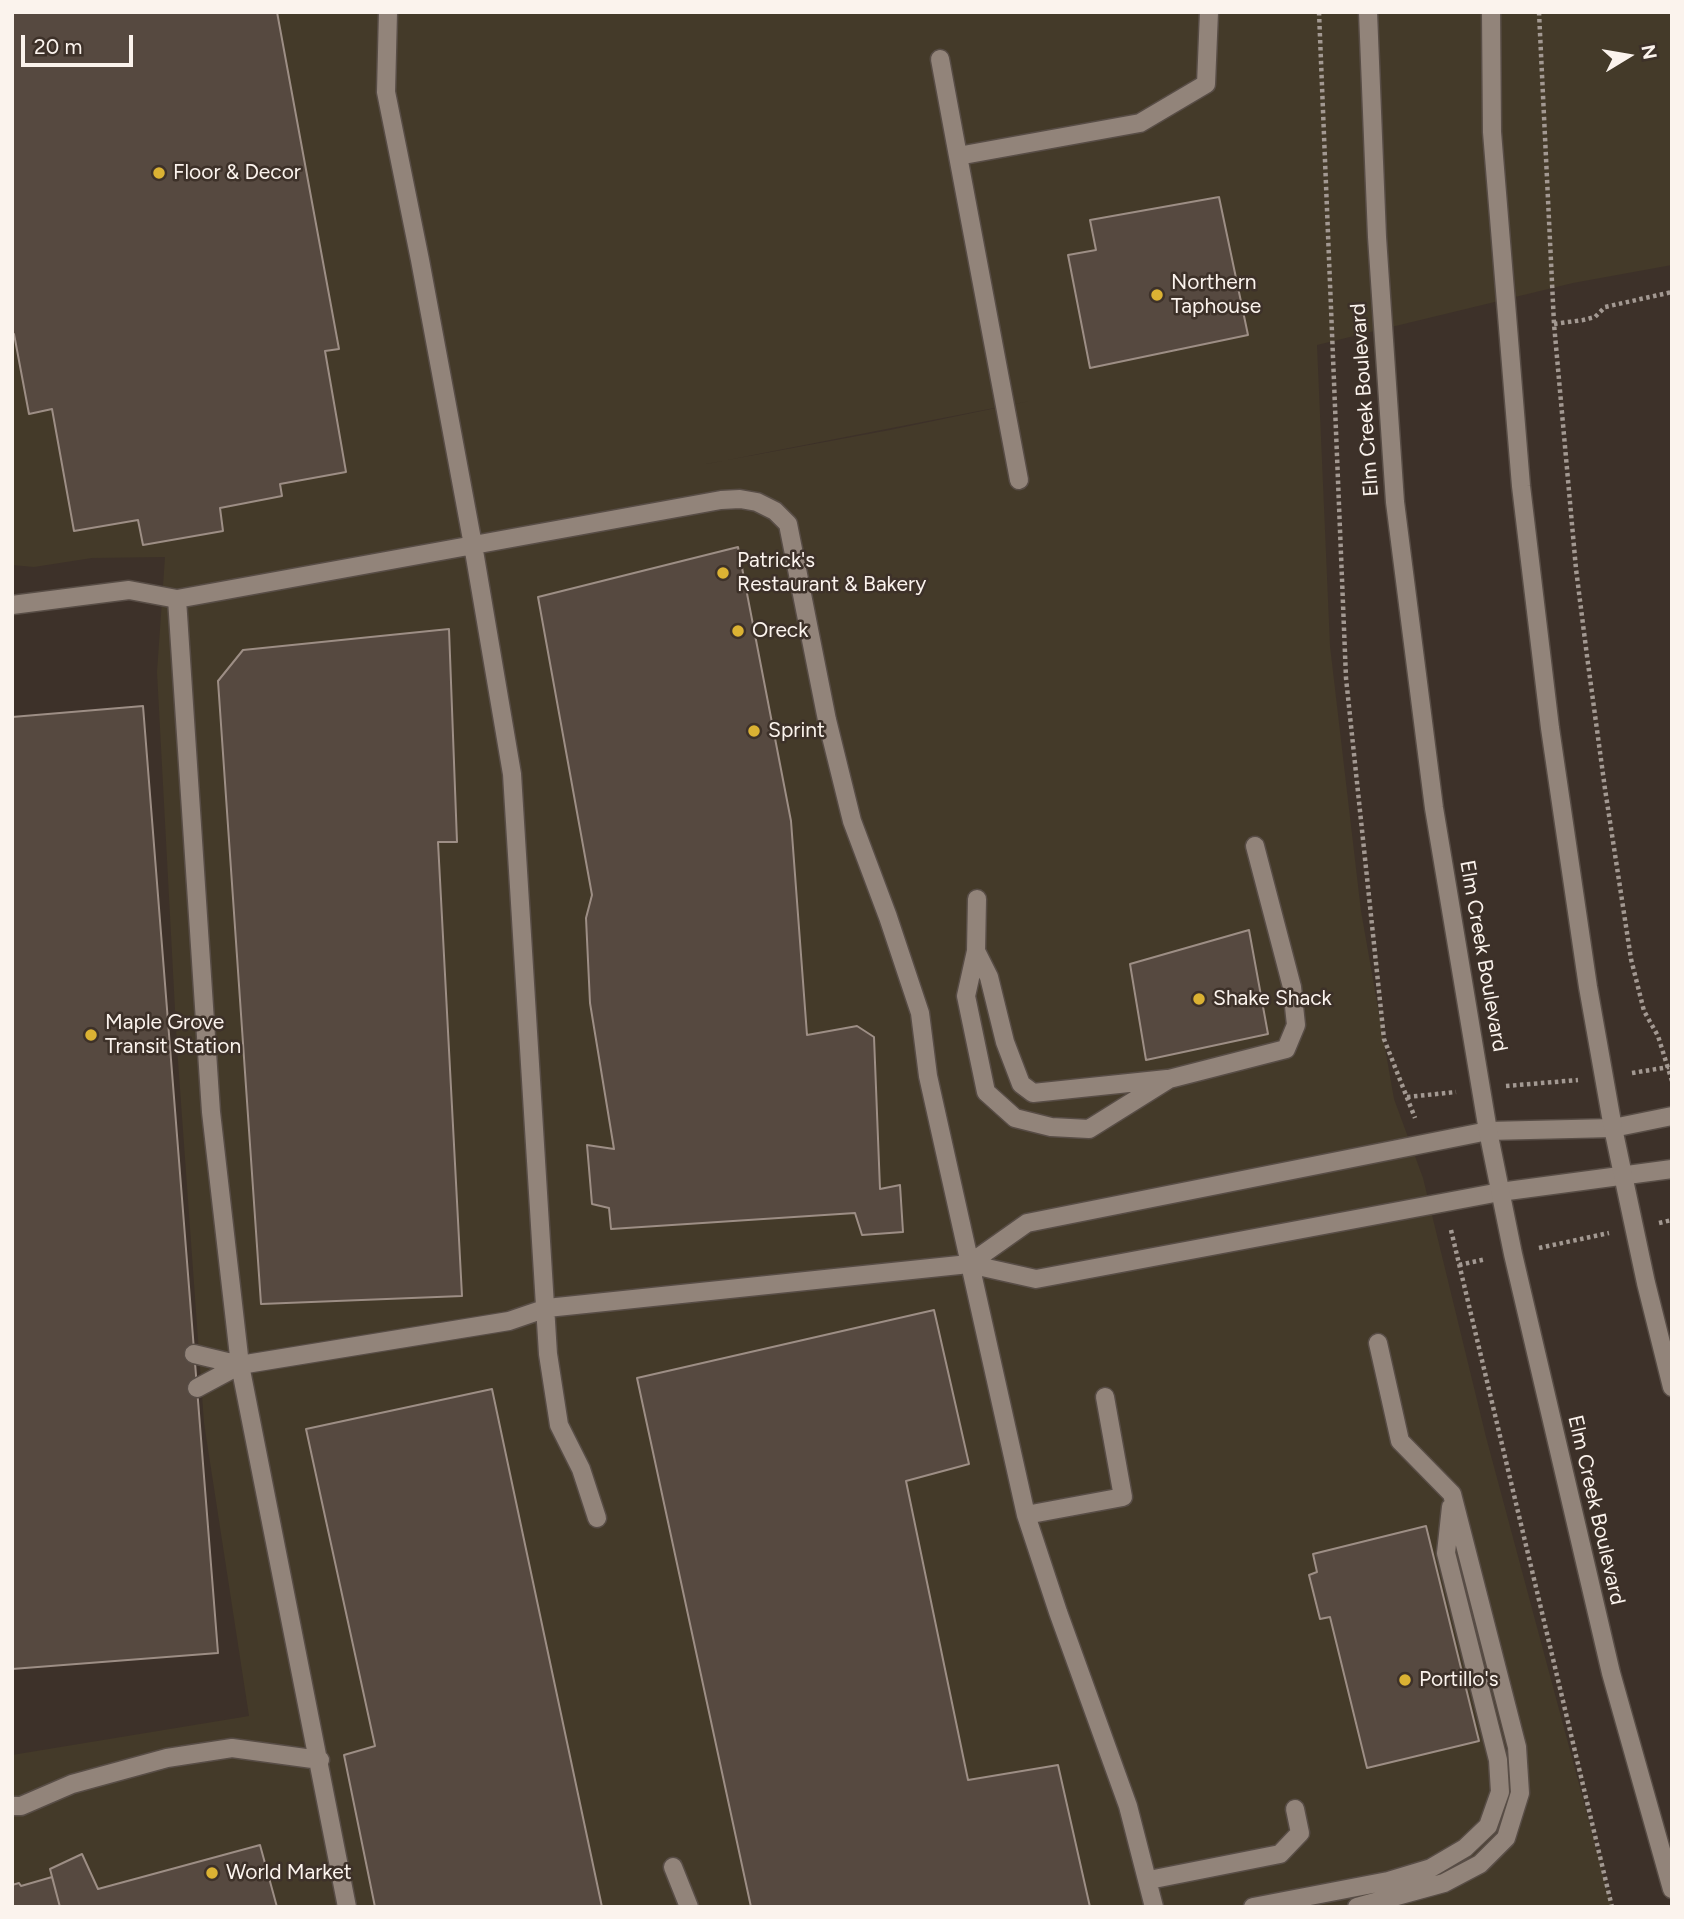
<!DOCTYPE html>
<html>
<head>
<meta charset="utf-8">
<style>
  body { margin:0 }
  #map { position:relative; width:1684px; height:1919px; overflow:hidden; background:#3d3129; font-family:Figtree,sans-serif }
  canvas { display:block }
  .frame { position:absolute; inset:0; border:14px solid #fbf3ed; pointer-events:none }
  .north { position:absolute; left:1593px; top:21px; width:70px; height:70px; -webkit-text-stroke:5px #3d3129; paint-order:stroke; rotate:79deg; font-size:19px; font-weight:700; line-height:28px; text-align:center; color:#fbf3ed }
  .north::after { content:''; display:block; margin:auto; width:24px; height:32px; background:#fbf3ed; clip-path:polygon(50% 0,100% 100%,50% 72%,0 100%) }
  .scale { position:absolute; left:21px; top:35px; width:112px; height:32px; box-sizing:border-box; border:4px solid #fbf3ed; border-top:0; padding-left:9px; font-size:21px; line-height:24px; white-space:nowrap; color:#fbf3ed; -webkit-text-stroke:5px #3d3129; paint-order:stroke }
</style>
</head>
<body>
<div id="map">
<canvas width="1684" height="1919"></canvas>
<div class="frame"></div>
<div class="north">N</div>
<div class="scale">20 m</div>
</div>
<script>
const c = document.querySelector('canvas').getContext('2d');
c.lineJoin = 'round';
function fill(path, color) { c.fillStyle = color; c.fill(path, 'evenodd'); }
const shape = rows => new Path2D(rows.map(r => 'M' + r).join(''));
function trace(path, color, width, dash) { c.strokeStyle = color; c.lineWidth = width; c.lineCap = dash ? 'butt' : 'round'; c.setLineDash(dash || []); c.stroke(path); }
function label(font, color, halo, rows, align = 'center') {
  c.font = font + ' Figtree,sans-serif'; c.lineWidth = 5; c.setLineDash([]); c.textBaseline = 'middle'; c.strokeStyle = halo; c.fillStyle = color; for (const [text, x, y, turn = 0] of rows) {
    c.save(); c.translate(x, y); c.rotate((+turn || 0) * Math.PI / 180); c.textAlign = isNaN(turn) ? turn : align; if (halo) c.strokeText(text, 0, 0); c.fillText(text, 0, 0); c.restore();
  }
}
const commercial = shape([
  [12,12,1672,12,1672,265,1573,283,1317,345,1330,646,1361,911,1394,1099,1423,1178,1486,1437,1612,1907,12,1907,12,1755,249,1716,204,1423,177,1047,157,672,165,557,92,558,34,567,12,565],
  [1030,401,890,430,706,464,707,464]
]);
const building = shape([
  [12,12,277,12,339,349,325,351,346,472,280,484,282,496,220,508,223,531,143,545,138,520,74,531,52,409,29,414,14,334,12,334,12,12],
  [1219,197,1248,335,1090,368,1068,255,1096,250,1090,220,1219,197],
  [738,547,791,821,807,1035,857,1026,874,1037,880,1189,900,1185,903,1232,862,1235,855,1213,611,1229,609,1208,592,1204,587,1145,614,1149,590,1003,586,918,592,895,538,597,738,547],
  [449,629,457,842,438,842,462,1296,261,1304,218,681,243,650,449,629],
  [143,706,218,1653,12,1669,12,717,143,706],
  [1249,930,1268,1034,1146,1060,1130,964,1249,930],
  [934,1310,969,1464,906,1481,968,1780,1058,1765,1090,1907,751,1907,637,1378,934,1310],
  [492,1389,602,1907,375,1907,344,1755,375,1746,306,1429,492,1389],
  [1426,1526,1479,1741,1367,1768,1330,1617,1320,1619,1309,1575,1317,1572,1313,1554,1426,1526],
  [260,1845,277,1907,60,1907,50,1869,82,1854,98,1889,260,1845],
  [52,1877,60,1907,12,1907,12,1885,19,1883,21,1886,52,1877]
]);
const path = shape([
  [1319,12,1346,678,1384,1039,1415,1118],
  [1539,12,1554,324,1576,569,1587,656,1605,789,1631,959,1644,1011,1658,1036,1672,1081],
  [1554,324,1583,320,1595,317,1605,307,1672,292],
  [1632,1073,1669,1067],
  [1506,1086,1578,1080],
  [1407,1097,1456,1092],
  [1659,1223,1672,1220],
  [1451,1230,1612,1907],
  [1539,1248,1609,1233],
  [1459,1265,1486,1259]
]);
const lane = shape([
  [388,12,386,92,420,260,473,545,512,774,548,1354,559,1425,581,1469,597,1518],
  [940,59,958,156],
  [1019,480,958,156,1140,123,1206,84,1209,12],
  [177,599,211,1112,240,1365,347,1907],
  [12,605,129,590,177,599,721,500,740,499,757,502,775,511,788,524,827,720,852,821,888,917,920,1013,928,1076,1026,1515,1058,1612,1128,1806,1154,1907],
  [977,899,976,951,966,996,986,1092,1015,1118,1051,1127,1089,1129,1169,1079,1286,1049,1296,1025,1292,987,1255,846],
  [976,951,989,977,1005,1042,1021,1084,1033,1093,1167,1079],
  [969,1264,1027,1223,1488,1131,1613,1128,1672,1116],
  [194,1354,240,1365],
  [197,1388,240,1365,509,1321,547,1308,969,1264,1036,1279,1500,1192,1672,1169],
  [1026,1515,1123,1497,1105,1397],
  [12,1806,21,1806,72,1784,167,1758,232,1748,320,1760],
  [673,1867,689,1907],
  [1149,1880,1280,1854,1300,1833,1295,1809],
  [1253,1907,1388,1881,1431,1868,1465,1848,1488,1826,1500,1792,1498,1760,1446,1553,1451,1507],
  [1357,1907,1444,1883,1480,1864,1506,1838,1520,1793,1517,1747,1452,1494,1400,1441,1378,1343]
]);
const secondary = shape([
  [1368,12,1377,237,1395,502,1434,808,1488,1131,1513,1254,1611,1673,1672,1889],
  [1491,12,1492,132,1521,486,1550,728,1588,987,1613,1128,1646,1283,1672,1387]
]);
const markers = [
  [159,173,7,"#dbb233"],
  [1157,295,7,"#dbb233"],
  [723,573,7,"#dbb233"],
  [738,631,7,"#dbb233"],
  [754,731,7,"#dbb233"],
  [1199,999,7,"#dbb233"],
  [91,1035,7,"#dbb233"],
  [1405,1680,7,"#dbb233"],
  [212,1873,7,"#dbb233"]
];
const poiNames = [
  ["Floor & Decor",173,173],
  ["Northern",1171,283],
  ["Taphouse",1171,307],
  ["Patrick's",737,561],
  ["Restaurant & Bakery",737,585],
  ["Oreck",752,631],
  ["Sprint",768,731],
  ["Shake Shack",1213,999],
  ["Maple Grove",105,1023],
  ["Transit Station",105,1047],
  ["Portillo's",1419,1680],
  ["World Market",226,1873]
];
const streetNames = [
  ["Elm Creek Boulevard",1365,400,-94],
  ["Elm Creek Boulevard",1483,956,80],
  ["Elm Creek Boulevard",1596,1510,77]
];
fill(commercial, '#443a29');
fill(building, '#564940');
trace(building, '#9d8e85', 2);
trace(lane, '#584d46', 21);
trace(secondary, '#584d46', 21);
trace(path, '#a39992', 4.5, [3.5, 3.5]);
trace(lane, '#92847a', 18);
trace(secondary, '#92847a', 18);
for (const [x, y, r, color] of markers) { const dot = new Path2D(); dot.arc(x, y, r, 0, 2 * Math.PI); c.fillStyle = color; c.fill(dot); trace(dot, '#3d3129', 2.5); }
label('21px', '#fbf3ed', '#3d3129', poiNames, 'left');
label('21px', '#fbf3ed', '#3d3129', streetNames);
</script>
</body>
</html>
